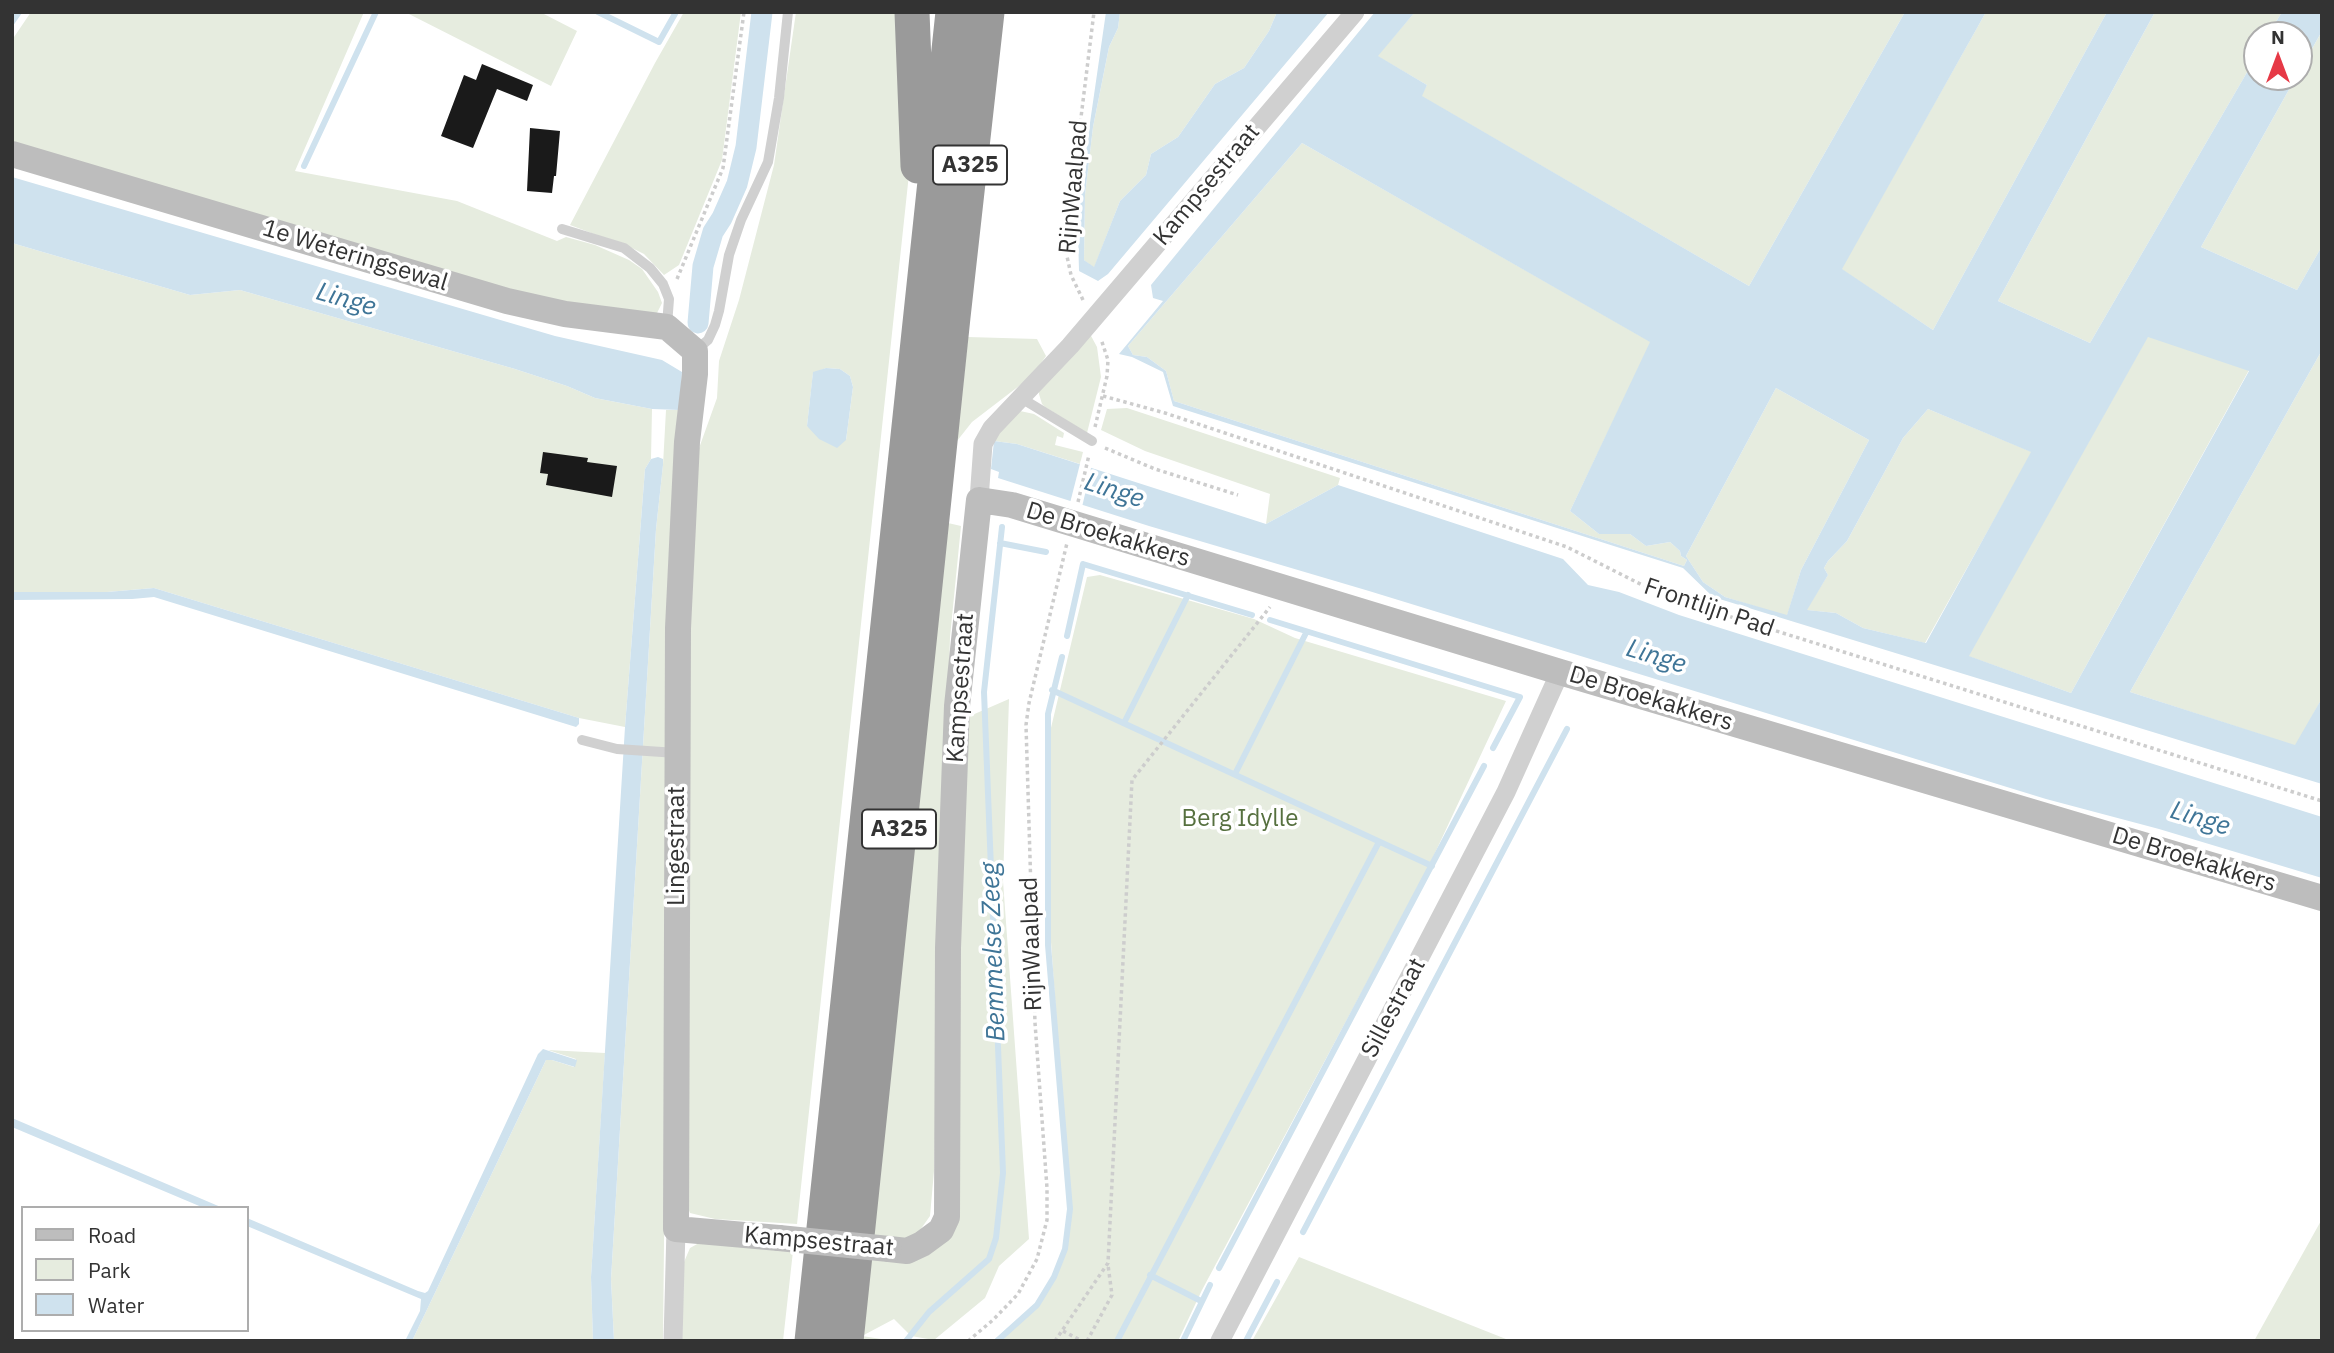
<!DOCTYPE html>
<html>
<head>
<meta charset="utf-8">
<style>
  body { margin:0 }
  #map { position:relative; width:2334px; height:1353px; overflow:hidden; background:#fff; font-family:"IBM Plex Sans",sans-serif }
  canvas { display:block }
  .frame { position:absolute; inset:0; border:14px solid #333; pointer-events:none }
  .legend { position:absolute; left:21px; top:1206px; width:228px; height:126px; box-sizing:border-box; background:#fff; border:2px solid #adadad; margin:0; padding:9px 12px; list-style:none; font-size:21px; color:#333 }
  .legend li { display:flex; align-items:center; gap:14px; height:35px }
  .legend b { width:35px; border:2px solid #adadad }
  .north { position:absolute; left:2243px; top:21px; width:70px; height:70px; box-sizing:border-box; background:#fff; border:2px solid #adadad; border-radius:50%; rotate:0deg; font-size:19px; font-weight:700; line-height:28px; text-align:center; color:#333 }
  .north::after { content:''; display:block; margin:auto; width:24px; height:32px; background:#e63946; clip-path:polygon(50% 0,100% 100%,50% 72%,0 100%) }
</style>
</head>
<body>
<div id="map">
<canvas width="2334" height="1353"></canvas>
<div class="frame"></div>
<ul class="legend">
<li><b style="height:9px;background:#bdbdbd"></b>Road</li>
<li><b style="height:19px;background:#e6ecdf"></b>Park</li>
<li><b style="height:19px;background:#cfe2ee"></b>Water</li>
</ul>
<div class="north">N</div>
</div>
<script>
const c = document.querySelector('canvas').getContext('2d');
c.lineJoin = 'round';
function fill(path, color) { c.fillStyle = color; c.fill(path, 'evenodd'); }
const shape = rows => new Path2D(rows.map(r => 'M' + r).join(''));
function trace(path, color, width, dash) { c.strokeStyle = color; c.lineWidth = width; c.lineCap = dash ? 'butt' : 'round'; c.setLineDash(dash || []); c.stroke(path); }
function label(font, color, halo, rows, align = 'center') {
  c.font = font + ' "IBM Plex Sans",sans-serif'; c.lineWidth = 7; c.setLineDash([]); c.textBaseline = 'middle'; c.strokeStyle = halo; c.fillStyle = color; for (const [text, x, y, turn = 0] of rows) {
    c.save(); c.translate(x, y); c.rotate((+turn || 0) * Math.PI / 180); c.textAlign = isNaN(turn) ? turn : align; if (halo) c.strokeText(text, 0, 0); c.fillText(text, 0, 0); c.restore();
  }
}
const green = shape([
  [31,12,364,12,295,171,457,201,557,241,566,237,595,245,629,260,642,269,658,292,662,303,657,313,557,306,12,144,12,40],
  [405,12,540,12,577,31,551,86],
  [684,12,741,12,722,160,679,265,664,275,644,254,634,249,570,225,655,63],
  [796,12,904,12,914,127,797,1224,715,1219,690,1213,686,1203,684,1009,693,465,717,398,719,361,739,300,774,165],
  [826,368,840,369,850,376,853,387,846,440,807,426,813,373],
  [1120,12,1277,12,1269,31,1244,68,1215,84,1178,137,1151,154,1146,175,1120,201,1094,268,1084,260,1085,195,1093,127,1109,47,1118,28],
  [1415,12,1905,12,1749,286,1421,96,1427,85,1377,56],
  [1986,12,2107,12,1933,330,1841,269],
  [2155,12,2282,12,2268,35,2257,35,2257,55,2090,343,1998,301],
  [2322,31,2322,246,2297,290,2201,247,2296,77,2299,77,2299,72],
  [1302,143,1651,342,1570,511,1599,534,1630,534,1646,546,1670,542,1680,551,1681,556,1687,560,1684,566,1174,401,1166,371,1147,357,1133,355,1128,346],
  [12,243,190,295,240,290,515,369,567,386,595,398,652,409,651,459,645,469,625,727,579,718,154,588,107,592,12,592],
  [1090,334,1097,347,1101,377,1087,433,1045,407,1042,404,1039,394,1039,389],
  [2148,336,2249,370,2071,693,1968,656],
  [968,337,1037,339,1046,356,1032,376,972,422,957,441],
  [2322,350,2322,698,2296,746,2130,692],
  [1776,388,1869,440,1801,570,1787,616,1725,597,1703,582,1686,556],
  [1127,408,1340,478,1338,485,1266,524,1270,494,1145,451,1101,430,1107,409],
  [1928,409,2032,452,1925,643,1863,628,1836,613,1806,610,1828,575,1824,568,1828,561,1847,541,1903,438],
  [666,410,680,410,669,748,663,1341,614,1341,611,1279,656,529,663,465],
  [1020,411,1034,414,1064,433,1063,438,1057,436,1055,445,1083,452,1080,464,1017,444,994,441,996,433],
  [948,523,961,526,950,637,934,1171,930,1216,918,1233,904,1242,872,1239],
  [1100,575,1254,619,1295,638,1506,701,1427,870,1202,1290,1178,1341,1000,1341,1038,1306,1055,1278,1066,1249,1070,1210,1051,942,1050,732,1087,577],
  [1009,699,1003,881,1029,1239,999,1266,985,1298,934,1340,911,1336,894,1319,862,1336,894,1341,861,1341,870,1258,897,1260,958,1207,963,719],
  [548,1050,605,1053,591,1277,593,1341,412,1341,546,1060,552,1060,574,1067,576,1059],
  [2322,1219,2322,1341,2254,1341],
  [699,1243,793,1251,783,1341,682,1341,684,1262,690,1248],
  [1299,1257,1511,1341,1252,1341]
]);
const water = shape([
  [1106,12,1120,12,1118,28,1109,47,1093,127,1085,195,1084,260,1094,267,1120,201,1146,175,1151,154,1178,137,1215,84,1244,68,1269,31,1277,12,1329,12,1108,274,1098,281,1079,271,1078,233,1082,178],
  [1375,12,1415,12,1378,56,1427,85,1422,96,1749,286,1905,12,1986,12,1842,269,1933,330,2107,12,2155,12,1998,301,2090,343,2257,55,2257,77,2296,77,2201,247,2297,290,2322,246,2322,350,2130,692,2295,745,2322,698,2322,784,1713,597,1683,568,1173,406,1163,372,1132,357,1119,354,1163,301,1153,298,1151,285],
  [1302,143,1650,342,1570,511,1599,534,1630,534,1646,546,1670,542,1680,551,1681,556,1687,560,1684,566,1174,401,1166,371,1147,357,1133,355,1128,346],
  [2148,337,2249,371,2071,693,1969,656],
  [1776,388,1869,440,1801,570,1787,615,1725,597,1703,582,1686,556],
  [1928,409,2031,452,1926,643,1863,628,1836,613,1807,610,1828,575,1824,568,1828,561,1847,541,1903,438],
  [2282,12,2322,12,2322,31,2299,72,2299,35,2268,35],
  [12,177,555,336,662,360,682,372,680,410,652,409,595,398,567,386,515,369,240,290,190,295,12,243],
  [826,368,840,369,850,376,853,387,846,440,837,448,819,439,807,426,813,372],
  [994,441,1017,444,1266,524,1338,485,1563,559,1588,585,1619,592,1679,615,1768,643,2322,817,2322,878,2159,829,2046,799,1369,591,1149,526,998,478,999,472,991,469],
  [658,457,663,459,663,465,656,529,611,1279,614,1341,593,1341,591,1277,625,727,645,469,651,459],
  [154,588,579,718,579,724,576,727,154,597,132,599,12,600,12,592,107,592],
  [543,1049,577,1060,575,1067,552,1060,546,1060,412,1341,405,1341,420,1311,421,1299,247,1226,247,1218,418,1291,425,1293,428,1291,538,1054],
  [12,1118,223,1208,204,1208,12,1127]
]);
const pier = shape([
  [1081,460,1092,464,1082,507,1070,503]
]);
const stream = shape([
  [598,12,659,42,676,12],
  [12,22,19,12],
  [304,166,376,12],
  [1000,543,1046,552],
  [1270,620,1520,697,1493,748],
  [1067,636,1083,564,1252,615],
  [1052,690,1432,866],
  [1124,723,1188,595],
  [1235,774,1306,633],
  [1303,1232,1567,729],
  [1219,1268,1484,766],
  [1150,1275,1201,1301],
  [906,1341,929,1312,989,1259,996,1238,1003,1173,984,692,1002,527],
  [997,1341,1037,1305,1054,1277,1065,1249,1070,1209,1048,945,1048,714,1062,657],
  [1117,1341,1379,842],
  [1183,1341,1210,1285],
  [1246,1341,1277,1282]
]);
const canal = shape([
  [698,323,703,266,713,232,722,218,737,184,746,147,762,12]
]);
const building = shape([
  [482,64,533,85,527,101,497,89,473,148,441,136,464,75,476,80],
  [530,128,560,131,556,176,554,176,552,193,527,191],
  [543,452,588,458,587,462,617,466,612,497,546,485,548,474,540,473]
]);
const path = shape([
  [677,279,723,168,744,12],
  [1083,300,1071,275,1065,247,1094,12],
  [1103,396,1165,413,1567,547,1664,596,2322,801],
  [1095,427,1107,376,1108,360,1101,339],
  [1105,448,1155,469,1238,495],
  [1078,502,1089,455],
  [1063,1331,1082,1341],
  [968,1341,993,1320,1018,1294,1037,1259,1047,1220,1047,1188,1035,1023,1026,725,1029,703,1067,543],
  [1055,1341,1108,1263,1132,780,1270,607],
  [1087,1341,1112,1295,1108,1265]
]);
const lane = shape([
  [562,229,624,248,650,268,663,284,669,299,667,325],
  [695,351,708,340,715,325,719,311,729,255,741,220,768,162,779,98,788,12],
  [1021,398,1092,441],
  [582,740,617,749,677,753]
]);
const street = shape([
  [979,500,983,444,992,428,1070,346,1355,12],
  [673,1341,676,1229],
  [1220,1341,1506,792,1560,672]
]);
const secondary = shape([
  [12,154,507,301,565,314,667,327,695,351,695,374,687,442,678,628,676,1229,779,1238],
  [889,1249,907,1251,922,1244,941,1230,947,1217,948,948,957,706,979,500,1012,505,1560,672,2322,898]
]);
const highway = shape([
  [912,12,918,166],
  [812,1341,953,12],
  [846,1341,953,317,987,12]
]);
const secondaryBridge = shape([
  [779,1238,889,1249]
]);
const shields = [
  [970,165,74],
  [899,829,74]
];
const shieldNames = [
  ["A325",970,165],
  ["A325",899,829]
];
const streetNames = [
  ["Kampsestraat",1207,185,-50],
  ["RijnWaalpad",1074,187,-85],
  ["1e Weteringsewal",355,256,17],
  ["De Broekakkers",1108,535,17],
  ["Frontlijn Pad",1709,608,19],
  ["Kampsestraat",961,688,-86],
  ["De Broekakkers",1651,699,17],
  ["Lingestraat",677,846,-90],
  ["De Broekakkers",2194,860,17],
  ["RijnWaalpad",1032,944,-92],
  ["Sillestraat",1394,1008,-62],
  ["Kampsestraat",819,1242,5]
];
const parkNames = [
  ["Berg Idylle",1240,819]
];
const waterNames = [
  ["Linge",346,300,16],
  ["Linge",1114,491,18],
  ["Linge",1656,657,17],
  ["Linge",2200,819,17],
  ["Bemmelse Zeeg",994,952,-92]
];
fill(green, '#e6ecdf');
fill(water, '#cfe2ee');
fill(pier, '#fff');
trace(stream, '#cfe2ee', 6);
trace(canal, '#cfe2ee', 21);
fill(building, '#1a1a1a');
trace(path, '#cdcdcd', 3.5, [3.5, 3.5]);
trace(lane, '#d0d0d0', 10);
trace(street, '#d0d0d0', 19);
trace(secondary, '#bdbdbd', 26);
trace(highway, '#9a9a9a', 35);
trace(secondaryBridge, '#bdbdbd', 26);
for (const [x, y, w] of shields) { const box = new Path2D(); box.roundRect(x - w / 2, y - 19.5, w, 39, 5); c.fillStyle = '#fff'; c.fill(box); trace(box, '#333', 2); }
label('bold 23px', '#333', null, shieldNames);
label('24px', '#333', '#fff', streetNames);
label('24px', '#56703f', '#fff', parkNames);
label('italic 26px', '#3f7597', '#fff', waterNames);
</script>
</body>
</html>
